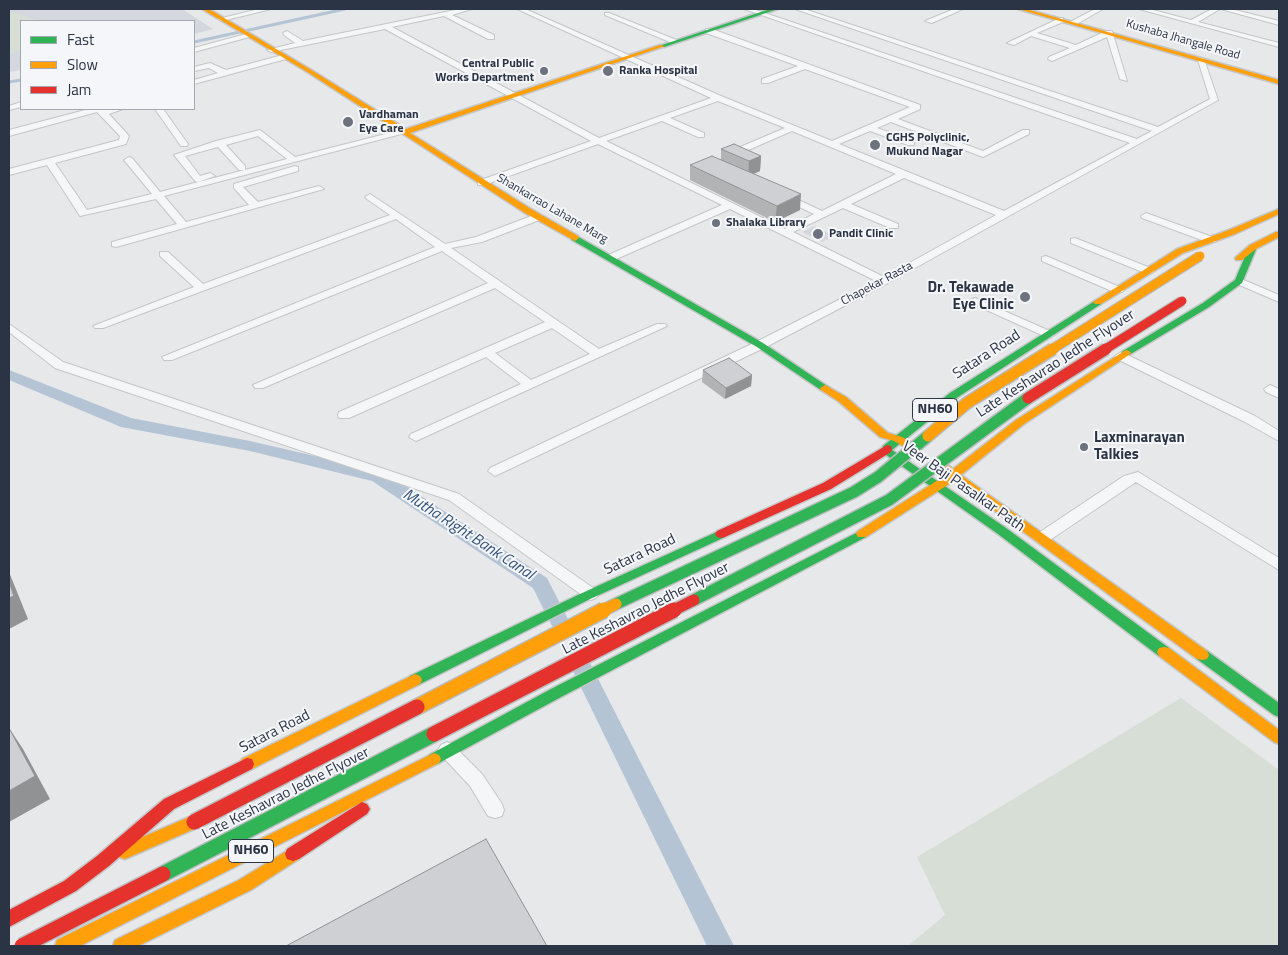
<!DOCTYPE html>
<html>
<head>
<meta charset="utf-8">
<style>
  body { margin:0 }
  #map { position:relative; width:1288px; height:955px; overflow:hidden; background:#e6e8ea; font-family:"Titillium Web",sans-serif }
  canvas { display:block }
  .frame { position:absolute; inset:0; border:10px solid #2b3445; pointer-events:none }
  .legend { position:absolute; left:20px; top:20px; width:175px; height:90px; box-sizing:border-box; background:#f4f6f9; border:1px solid #a4a8b1; margin:0; padding:6px 9px; list-style:none; font-size:15px; color:#2b3445 }
  .legend li { display:flex; align-items:center; gap:10px; height:25px }
  .legend b { width:25px; border:1px solid #a4a8b1 }
</style>
</head>
<body>
<div id="map">
<canvas width="1288" height="955"></canvas>
<div class="frame"></div>
<ul class="legend">
<li><b style="height:6px;background:#30b455"></b>Fast</li>
<li><b style="height:6px;background:#ff9f0a"></b>Slow</li>
<li><b style="height:6px;background:#e5322d"></b>Jam</li>
</ul>
</div>
<script>
const c = document.querySelector('canvas').getContext('2d');
c.lineJoin = 'round';
function fill(path, color) { c.fillStyle = color; c.fill(path, 'evenodd'); }
const shape = rows => new Path2D(rows.map(r => 'M' + r).join(''));
function trace(path, color, width, dash) { c.strokeStyle = color; c.lineWidth = width; c.lineCap = dash ? 'butt' : 'round'; c.setLineDash(dash || []); c.stroke(path); }
function label(font, color, halo, rows, align = 'center') {
  c.font = font + ' "Titillium Web",sans-serif'; c.lineWidth = 4; c.setLineDash([]); c.textBaseline = 'middle'; c.strokeStyle = halo; c.fillStyle = color; for (const [text, x, y, turn = 0] of rows) {
    c.save(); c.translate(x, y); c.rotate((+turn || 0) * Math.PI / 180); c.textAlign = isNaN(turn) ? turn : align; if (halo) c.strokeText(text, 0, 0); c.fillText(text, 0, 0); c.restore();
  }
}
const built = shape([
  [9,9,182,9,213,29,194,34,194,21,21,21,21,70,9,72],
  [814,226,834,236,822,242,802,232]
]);
const green = shape([
  [9,11,41,21,21,21,21,50,9,55],
  [1181,698,1279,770,1279,946,908,946,945,915,917,857]
]);
const stream = shape([
  [194,42,345,9],
  [9,82,21,80]
]);
const canal = shape([
  [9,370,131,418,250,441,384,472,547,578,569,621,566,626,559,629,552,626,533,588,372,481,250,451,121,427,9,380,9,370],
  [583,661,590,663,734,946,707,946,572,669,576,663,583,661]
]);
const street = shape([
  [259,9,271,9,222,21,218,19,259,9],
  [460,9,472,9,452,15,494,35,494,39,488,39,444,16,392,27,599,138,711,98,517,9,525,9,721,96,832,141,910,107,805,69,768,83,762,83,762,79,798,66,706,33,706,29,712,29,920,105,920,109,898,119,983,151,1023,130,1029,130,1029,134,983,157,891,122,877,128,914,141,914,145,908,145,870,131,839,144,1004,211,1130,143,744,9,753,9,1137,139,1152,131,795,9,804,9,1158,127,1210,99,1197,57,1204,59,1218,100,888,283,764,348,495,476,488,471,490,468,756,342,876,281,730,209,614,260,606,260,606,256,722,205,598,144,484,185,478,185,478,181,591,141,385,29,271,52,267,50,295,43,284,35,283,33,287,31,303,41,460,9],
  [718,101,785,128,726,153,726,157,732,157,792,131,896,174,822,211,786,194,780,194,780,198,814,214,785,229,606,141,662,121,698,137,704,137,704,133,670,118,718,101],
  [904,178,996,215,884,277,793,232,843,208,890,228,898,228,898,224,851,204,904,178],
  [954,9,963,9,932,23,925,21,954,9],
  [1095,9,1103,9,1075,25,1068,23,1095,9],
  [1139,9,1149,9,1191,20,1212,9,1220,9,1198,22,1279,43,1279,47,1139,9],
  [1221,9,1231,9,1279,21,1279,25,1221,9],
  [605,13,609,13,679,41,672,43,605,15,605,13],
  [1060,18,1063,18,1063,22,1037,33,1076,45,1106,31,1112,31,1127,81,1120,79,1107,37,1052,61,1048,59,1049,57,1070,48,1031,36,1014,45,1007,43,1060,18],
  [246,34,253,36,194,52,194,48,246,34],
  [283,55,286,55,286,59,194,84,194,80,218,73,209,68,194,71,194,67,210,63,226,70,283,55],
  [21,102,21,107,9,110,9,106,21,102],
  [89,109,123,109,109,114,129,136,126,144,55,163,87,210,152,194,124,160,129,157,132,158,160,192,287,159,258,136,226,145,245,166,245,170,239,170,218,147,185,156,200,176,210,173,215,176,198,182,195,181,174,155,216,141,260,130,295,157,405,129,409,132,164,196,186,222,249,205,234,188,234,184,295,166,298,167,298,171,243,187,258,202,319,186,324,189,116,247,112,246,112,242,177,224,156,199,80,216,47,165,9,175,9,169,119,140,120,136,97,112,9,136,9,130,89,109],
  [155,109,163,109,188,144,187,146,181,146,155,109],
  [370,194,445,244,476,237,534,215,542,215,542,219,482,242,451,248,599,349,657,324,665,324,667,326,416,441,409,437,411,434,521,384,486,357,349,418,339,418,338,415,339,412,545,322,495,288,263,388,255,388,253,385,488,283,442,251,172,360,164,360,162,357,435,247,396,219,103,328,95,328,93,326,194,287,160,256,160,252,168,252,203,284,390,215,367,199,365,197,370,194],
  [552,328,590,354,531,380,495,353,552,328],
  [1146,213,1215,238,1216,240,1215,242,1207,242,1142,218,1141,216,1146,213],
  [1075,238,1153,269,1154,271,1149,274,1145,273,1071,243,1071,239,1075,238],
  [1046,256,1122,288,1124,290,1122,292,1114,292,1042,261,1042,257,1046,256],
  [1239,278,1279,295,1279,302,1235,283,1234,281,1239,278],
  [975,298,1052,332,1054,334,1052,336,1044,336,971,303,969,301,975,298],
  [9,324,63,362,459,494,596,590,599,594,596,598,591,600,586,598,449,500,55,368,9,332,9,324],
  [1121,352,1255,416,1279,431,1279,441,1245,422,1117,359,1115,356,1121,352],
  [1270,385,1279,389,1279,398,1266,392,1264,389,1270,385],
  [1138,472,1279,558,1279,570,1136,482,1047,542,1037,542,1035,538,1037,534,1124,476,1138,472],
  [447,742,453,745,482,774,502,804,504,810,502,816,495,818,488,816,470,786,441,755,438,750,441,745,447,742]
]);
const fast = shape([
  [770,9,778,9,664,47,659,46,770,9],
  [575,235,763,343,830,388,825,391,821,390,757,347,572,240,571,238,575,235],
  [1253,244,1257,247,1242,283,1209,307,1129,355,1123,355,1121,353,1123,351,1203,303,1235,280,1249,247,1253,244],
  [1098,299,1101,300,1101,304,958,397,892,450,1006,528,1169,648,1171,652,1169,656,1164,657,1159,656,998,534,882,452,883,446,950,393,1098,299],
  [721,530,725,531,727,534,725,537,588,600,420,684,415,686,410,684,408,680,410,676,580,594,721,530],
  [862,530,866,531,868,534,866,537,561,697,439,763,434,765,429,763,427,759,429,755,551,689,862,530],
  [1202,650,1207,651,1279,703,1279,717,1274,715,1197,659,1195,655,1197,651,1202,650]
]);
const slow = shape([
  [202,9,209,9,313,71,406,129,660,45,665,46,410,133,531,209,578,236,579,238,575,241,525,213,309,73,202,9],
  [1018,9,1026,9,1279,80,1279,84,1018,9],
  [1279,209,1279,214,1235,234,1183,253,1101,304,1095,304,1093,302,1177,249,1229,230,1279,209],
  [1276,232,1279,232,1279,237,1256,249,1242,260,1236,260,1235,258,1250,245,1276,232],
  [1126,350,1129,351,1131,353,1129,355,1024,424,961,475,1207,651,1209,655,1207,659,1202,660,1197,659,954,481,866,537,858,537,856,534,858,531,946,475,937,469,935,466,937,463,945,463,953,469,1016,420,1126,350],
  [825,385,846,397,888,433,902,437,916,445,917,447,916,449,908,449,894,441,880,437,838,401,821,390,820,388,825,385],
  [1164,647,1169,648,1279,730,1279,744,1274,742,1159,656,1157,652,1159,648,1164,647],
  [415,674,420,676,422,680,420,684,252,769,247,770,242,769,240,764,242,759,415,674],
  [434,753,439,755,441,759,439,763,80,946,55,946,57,940,434,753],
  [194,815,199,817,202,822,199,827,125,859,119,857,117,852,119,847,194,815],
  [293,847,299,849,301,854,299,859,251,890,138,946,113,946,115,940,239,880,293,847]
]);
const jam = shape([
  [887,445,891,446,892,449,891,452,831,489,725,537,721,538,717,537,715,534,717,531,823,483,887,445],
  [247,758,252,759,254,764,252,769,174,809,109,866,76,891,9,927,9,910,64,881,97,856,164,799,247,758],
  [362,802,367,804,370,809,367,814,299,859,293,861,287,859,285,854,287,849,362,802]
]);
const fastBridgeFar1 = shape([
  [694,600,889,500,1028,398],
  [616,604,854,492,878,477,928,436]
]);
const fastBridge = shape([
  [163,874,434,734]
]);
const slowBridgeFar2 = shape([
  [1051,350,1200,256]
]);
const slowBridgeFar1 = shape([
  [928,436,967,403,1053,349],
  [602,611,616,604]
]);
const slowBridge = shape([
  [417,707,604,610]
]);
const jamBridgeFar2 = shape([
  [1104,350,1182,301]
]);
const jamBridgeFar1 = shape([
  [1028,398,1106,349],
  [672,611,694,600]
]);
const jamBridge = shape([
  [434,734,674,610],
  [194,822,417,707],
  [22,946,163,874]
]);
const wall = shape([
  [721,149,761,156,760,171,754,174,800,210,775,222,690,180,690,165,721,159],
  [703,370,752,375,751,386,725,399,702,382]
]);
const shadedWall = shape([
  [761,156,760,171,748,176,749,161],
  [801,194,800,210,775,222,777,206],
  [752,375,751,386,725,399,726,388],
  [9,572,28,619,9,629],
  [9,728,23,749,50,799,9,822]
]);
const building = shape([
  [734,144,761,156,749,161,721,149,734,144],
  [712,156,801,194,777,206,690,165,712,156],
  [729,358,752,375,726,388,703,370,729,358],
  [9,582,14,596,9,598,9,582],
  [9,728,35,776,9,791,9,728],
  [486,839,547,946,286,946,486,839]
]);
const markers = [
  [544,71,5,"#6c737f"],
  [608,71,6,"#6c737f"],
  [348,122,6,"#6c737f"],
  [875,145,6,"#6c737f"],
  [716,223,5,"#6c737f"],
  [818,234,6,"#6c737f"],
  [1025,297,6,"#6c737f"],
  [1084,447,5,"#6c737f"]
];
const farStreetnames = [
  ["Kushaba Jhangale Road",1183,40,16],
  ["Shankarrao Lahane Marg",552,209,30],
  ["Chapekar Rasta",877,284,-28]
];
const farPoinames = [
  ["Central Public",534,64,"right"],
  ["Works Department",534,78,"right"],
  ["Ranka Hospital",619,71],
  ["Vardhaman",359,115],
  ["Eye Care",359,129],
  ["CGHS Polyclinic,",886,138],
  ["Mukund Nagar",886,152],
  ["Shalaka Library",726,223],
  ["Pandit Clinic",829,234]
];
const shields = [
  [935,410,45],
  [251,851,45]
];
const shieldNames = [
  ["NH60",935,410],
  ["NH60",251,851]
];
const poiNames = [
  ["Dr. Tekawade",1014,288],
  ["Eye Clinic",1014,305],
  ["Laxminarayan",1094,438,"left"],
  ["Talkies",1094,455,"left"]
];
const streetNames = [
  ["Satara Road",987,355,-33],
  ["Late Keshavrao Jedhe Flyover",1056,364,-33],
  ["Veer Baji Pasalkar Path",963,487,35],
  ["Satara Road",640,555,-25],
  ["Late Keshavrao Jedhe Flyover",646,609,-27],
  ["Satara Road",275,732,-27],
  ["Late Keshavrao Jedhe Flyover",286,794,-27]
];
const waterNames = [
  ["Mutha Right Bank Canal",468,535,33]
];
fill(built, '#d4d7dd');
fill(green, '#d6ded6');
trace(stream, '#b4c4d5', 3);
fill(canal, '#b4c4d5');
trace(street, '#c4c6c8', 2);
trace(fast, '#c4c6c8', 3);
trace(slow, '#c4c6c8', 3);
trace(jam, '#c4c6c8', 3);
fill(street, '#f5f6f7');
fill(fast, '#30b455');
fill(slow, '#ff9f0a');
fill(jam, '#e5322d');
trace(fastBridgeFar1, '#b8bbbf', 14, []);
trace(fastBridge, '#b8bbbf', 18, []);
trace(slowBridgeFar2, '#b8bbbf', 11, []);
trace(slowBridgeFar1, '#b8bbbf', 14, []);
trace(slowBridge, '#b8bbbf', 18, []);
trace(jamBridgeFar2, '#b8bbbf', 11, []);
trace(jamBridgeFar1, '#b8bbbf', 14, []);
trace(jamBridge, '#b8bbbf', 18, []);
trace(fastBridgeFar1, '#30b455', 11);
trace(fastBridge, '#30b455', 15);
trace(slowBridgeFar2, '#ff9f0a', 9);
trace(slowBridgeFar1, '#ff9f0a', 11);
trace(slowBridge, '#ff9f0a', 15);
trace(jamBridgeFar2, '#e5322d', 9);
trace(jamBridgeFar1, '#e5322d', 11);
trace(jamBridge, '#e5322d', 15);
fill(wall, '#b1b3b5');
fill(shadedWall, '#909294');
fill(building, '#ced0d3');
trace(building, '#909294', 1);
for (const [x, y, r, color] of markers) { const dot = new Path2D(); dot.arc(x, y, r, 0, 2 * Math.PI); c.fillStyle = color; c.fill(dot); trace(dot, '#f4f6f9', 2); }
label('12px', '#2b3445', '#f4f6f9', farStreetnames);
label('bold 12px', '#2b3445', '#f4f6f9', farPoinames, 'left');
for (const [x, y, w] of shields) { const box = new Path2D(); box.roundRect(x - w / 2, y - 11.5, w, 23, 4); c.fillStyle = '#f4f6f9'; c.fill(box); trace(box, '#2b3445', 1); }
label('bold 14px', '#2b3445', null, shieldNames);
label('bold 15px', '#2b3445', '#f4f6f9', poiNames, 'right');
label('15px', '#2b3445', '#f4f6f9', streetNames);
label('italic 16px', '#34527a', '#f4f6f9', waterNames);
</script>
</body>
</html>
